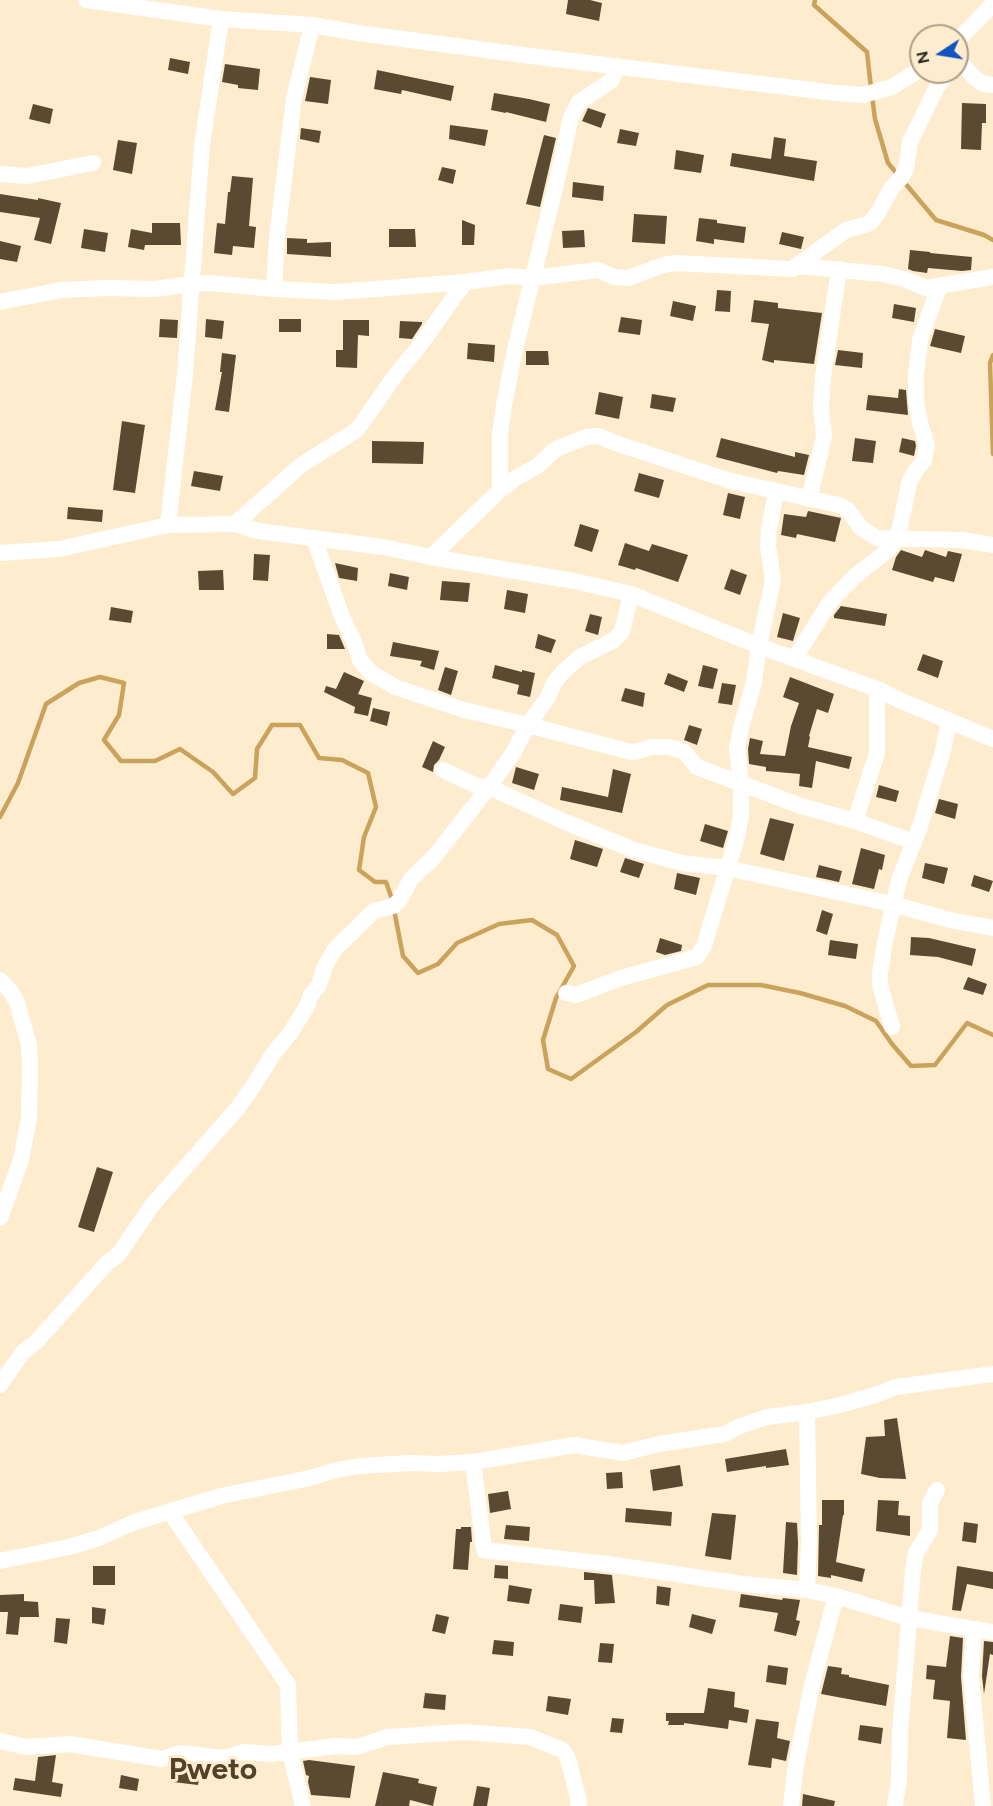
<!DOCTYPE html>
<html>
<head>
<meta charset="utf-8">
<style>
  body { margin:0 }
  #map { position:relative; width:993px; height:1806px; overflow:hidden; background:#feecce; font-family:Figtree,sans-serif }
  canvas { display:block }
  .north { position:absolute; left:909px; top:24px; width:60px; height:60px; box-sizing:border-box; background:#feecce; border:2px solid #ac9e88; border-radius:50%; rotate:258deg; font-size:16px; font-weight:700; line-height:24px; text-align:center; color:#312a1f }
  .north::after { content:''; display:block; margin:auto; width:21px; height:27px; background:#0f55c0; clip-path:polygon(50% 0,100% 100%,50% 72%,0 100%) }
</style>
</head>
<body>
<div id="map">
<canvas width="993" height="1806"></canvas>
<div class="north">N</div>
</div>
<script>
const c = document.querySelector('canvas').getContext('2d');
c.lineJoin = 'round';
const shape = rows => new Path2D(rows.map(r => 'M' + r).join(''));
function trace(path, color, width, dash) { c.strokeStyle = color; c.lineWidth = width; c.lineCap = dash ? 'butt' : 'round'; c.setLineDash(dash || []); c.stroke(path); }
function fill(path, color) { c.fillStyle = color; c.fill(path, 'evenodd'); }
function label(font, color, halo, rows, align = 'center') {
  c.font = font + ' Figtree,sans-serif'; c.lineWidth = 6; c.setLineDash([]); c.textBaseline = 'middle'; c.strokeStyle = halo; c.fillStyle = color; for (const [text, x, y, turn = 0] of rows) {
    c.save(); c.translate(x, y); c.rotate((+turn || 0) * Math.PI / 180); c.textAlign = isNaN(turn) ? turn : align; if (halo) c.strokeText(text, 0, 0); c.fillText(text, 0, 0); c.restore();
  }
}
const stream = shape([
  [815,0,814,5,867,52,871,88],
  [872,96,875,119,888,163,898,175],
  [904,182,936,220,984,235,993,240],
  [993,355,990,363,993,454],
  [0,817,18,783,46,704,79,683,100,677,124,683,119,715,104,740,121,761,155,761,180,749,213,772,233,794,255,778,257,749,272,725,300,725,319,758,342,760,368,773,376,807,364,837,359,870,375,882,386,882,393,902],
  [394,910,403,956,418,973,438,964,457,943,499,924,532,920,557,935,574,966,556,998,543,1040,548,1069,571,1079,636,1032,667,1005,708,985,761,985,800,993,845,1006,876,1021,892,1044,911,1066,935,1065,967,1023,993,1035]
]);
const building = shape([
  [568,0,590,0,602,3,599,21,566,14],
  [170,58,190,62,188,74,168,70],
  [225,64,260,69,258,90,238,88,238,85,222,82],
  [377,70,454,86,451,101,402,90,401,94,374,89],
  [310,77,331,80,328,104,305,101],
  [494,93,529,99,550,104,546,122,506,112,506,113,491,110],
  [962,103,986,104,986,123,982,123,981,150,961,149],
  [33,104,53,109,50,124,29,119],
  [588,108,606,114,601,128,582,121],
  [450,125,488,130,485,146,449,139],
  [301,128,321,131,319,143,300,139],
  [620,129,639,133,636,146,617,143],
  [544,135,556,138,540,207,526,204],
  [774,137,786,139,784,156,817,161,814,181,730,166,732,153,771,159],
  [118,140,137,143,132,174,113,170],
  [676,150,704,155,701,173,674,169],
  [442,167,456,170,453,184,438,180],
  [232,176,253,178,249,226,256,227,254,248,233,246,232,255,214,253,217,223,225,224,228,192,230,192],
  [573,182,604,186,603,201,572,197],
  [0,194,38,200,38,198,61,203,51,244,34,240,40,218,0,212],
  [634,214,667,216,665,244,632,242],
  [699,218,717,220,717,223,746,227,744,243,714,239,714,244,696,241],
  [462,220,475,225,474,245,462,245],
  [152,223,180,223,181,245,145,245,144,250,128,247,131,229,152,233],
  [84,229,108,233,105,252,81,248],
  [389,229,415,229,416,247,389,247],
  [584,230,585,247,563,248,562,231],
  [782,232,804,237,801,249,779,244],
  [287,238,307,239,307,243,331,242,331,257,287,254],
  [0,241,21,246,17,262,0,259],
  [910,250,930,252,930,253,972,257,971,270,962,271,928,268,927,273,913,271,908,269],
  [717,290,731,291,730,312,715,311],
  [754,300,778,303,778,308,822,313,814,364,774,360,774,363,762,360,769,324,751,322],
  [673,301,696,306,693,321,670,316],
  [894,304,916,308,914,322,892,318],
  [621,317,642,320,640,335,618,332],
  [160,319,178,320,177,338,159,337],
  [206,319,224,321,222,339,205,337],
  [279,319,301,319,301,332,279,332],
  [343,320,369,320,369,336,358,335,357,368,336,367,336,350,343,350],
  [400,321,422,322,422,324,412,339,399,338],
  [935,329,965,336,961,353,930,346],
  [468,343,495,345,494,362,467,359],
  [838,350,863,353,862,368,835,365],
  [526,351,548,351,549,365,526,365],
  [222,353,236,355,229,412,215,410,222,372,220,372],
  [899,389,906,390,908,415,866,410,868,395,898,398],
  [599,392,623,397,619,419,595,414],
  [652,394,676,398,673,412,650,408],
  [122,421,145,425,135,493,113,490],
  [721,438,795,457,795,452,809,455,804,475,778,471,777,473,716,457],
  [855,438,876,441,873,463,852,461],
  [902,438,915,441,916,446,914,456,899,452],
  [372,441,424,442,423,464,372,463],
  [194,471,223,476,220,491,191,486],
  [639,473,664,480,659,498,634,491],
  [728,493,745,497,740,519,723,515],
  [68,507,103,510,102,522,67,519],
  [808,511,841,518,835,542,797,534,796,538,781,535,784,514,806,517],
  [580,524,599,530,592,552,574,546],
  [625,543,649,551,652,544,688,555,678,582,636,568,635,570,618,565],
  [901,550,922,557,925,550,946,557,948,551,962,554,954,582,935,577,933,582,892,570,896,557],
  [254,554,270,555,268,581,253,580],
  [335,563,358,568,357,581,339,578],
  [731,569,747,575,740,595,724,589],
  [223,570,224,590,199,590,198,571],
  [390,573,409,577,407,590,388,586],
  [442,581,470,583,468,602,440,600],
  [507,590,528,594,525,613,504,609],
  [841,606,887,614,885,626,834,618,834,615],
  [111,607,133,611,131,623,109,620],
  [783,613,800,618,793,641,777,637],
  [590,614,602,617,598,635,585,631],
  [327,634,339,635,345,649,327,649],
  [538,634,556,640,551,653,535,648],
  [393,642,439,651,434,670,420,666,422,661,390,656],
  [923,654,943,661,938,678,917,670],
  [495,665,522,672,522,670,535,673,530,697,517,694,519,685,492,678],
  [703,665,718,669,713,689,698,686],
  [445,667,458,671,451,695,438,690],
  [344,672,364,681,358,694,372,698,368,716,354,713,355,707,324,692,326,686,336,689],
  [668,673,688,681,684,692,664,684],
  [790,677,834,694,828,713,817,709,809,736,810,737,808,747,852,757,849,769,816,761,812,788,799,786,800,774,766,771,766,767,749,764,748,749,750,738,763,741,760,754,785,756,791,726,799,703,783,697],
  [722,683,736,685,732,705,718,703],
  [625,688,645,693,643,707,621,701],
  [373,708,390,712,387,726,370,721],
  [689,725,702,729,697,745,684,740],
  [433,741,445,747,439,760,434,765,433,772,422,767],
  [516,767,539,774,534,790,512,783],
  [613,769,631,774,622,813,560,800,562,787,608,797],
  [879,785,899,791,896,802,876,797],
  [939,799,958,804,955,819,935,813],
  [770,818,794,824,784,861,760,854],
  [705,824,728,831,723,848,700,841],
  [575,840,603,849,597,867,570,859],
  [861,848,885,855,882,870,879,869,874,889,852,884],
  [625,858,644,864,639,878,620,872],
  [925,863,948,868,944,884,922,878],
  [819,865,842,871,839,882,816,877],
  [677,873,700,878,696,895,674,889],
  [974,875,993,881,989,892,971,886],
  [822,910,833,914,827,935,816,931],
  [911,937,929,938,976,949,972,966,938,957,910,955],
  [660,938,682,945,681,951,665,955,656,952],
  [830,940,858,944,856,959,828,955],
  [968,977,987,984,983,995,963,989],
  [97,1167,113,1172,94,1232,78,1227],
  [897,1418,906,1479,880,1478,861,1474,866,1437,885,1436,884,1420],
  [786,1449,789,1465,766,1468,766,1466,727,1472,725,1459],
  [680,1465,683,1486,653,1491,650,1470],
  [622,1472,623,1488,607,1489,606,1473],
  [508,1491,511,1509,490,1513,488,1494],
  [822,1500,844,1500,844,1515,843,1515,836,1562,865,1569,862,1582,831,1575,831,1578,818,1576,819,1525,822,1525],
  [878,1500,899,1501,898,1515,910,1516,910,1536,876,1531],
  [626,1508,672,1512,671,1526,625,1522],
  [712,1513,736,1515,731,1560,705,1556],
  [786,1522,797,1523,798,1543,797,1575,783,1573],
  [964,1522,978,1524,976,1543,962,1541],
  [506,1525,530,1527,529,1541,504,1539],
  [461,1527,471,1527,472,1542,470,1542,468,1570,453,1569,456,1529,461,1529],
  [495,1565,508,1566,508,1579,494,1578],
  [93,1566,115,1566,115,1585,93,1585],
  [957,1566,993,1572,993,1589,967,1584,961,1611,952,1610],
  [584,1572,612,1575,615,1603,595,1604,594,1580,584,1580],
  [509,1585,532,1589,529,1604,507,1601],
  [657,1586,671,1588,669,1606,656,1604],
  [24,1594,24,1601,38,1602,39,1617,20,1617,18,1635,6,1634,8,1612,0,1612,0,1595],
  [741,1594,782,1600,783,1598,800,1600,796,1620,800,1621,796,1636,774,1631,778,1613,739,1607],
  [560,1604,583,1607,581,1623,558,1620],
  [92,1607,106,1609,104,1625,92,1623],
  [436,1614,449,1617,445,1634,432,1631],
  [692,1614,716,1620,712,1634,689,1627],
  [56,1618,70,1619,67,1644,54,1642],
  [950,1636,963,1638,961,1677,966,1740,947,1738,950,1701,933,1699,935,1680,926,1679,927,1665,946,1667],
  [494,1640,514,1642,513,1656,492,1654],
  [984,1641,993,1642,993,1655,990,1654,984,1694,982,1676],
  [600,1643,614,1644,612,1663,598,1662],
  [768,1665,788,1668,786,1685,766,1682],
  [828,1666,842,1668,841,1674,849,1675,849,1677,889,1685,886,1706,821,1694],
  [708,1688,735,1692,734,1707,749,1710,747,1723,729,1720,728,1729,684,1723,684,1725,668,1725,669,1721,666,1721,666,1713,704,1713],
  [425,1693,446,1695,445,1710,423,1708],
  [548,1696,571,1699,568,1715,546,1711],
  [612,1718,624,1719,622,1733,610,1732],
  [756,1719,779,1722,777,1738,790,1741,786,1761,772,1758,771,1768,748,1765],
  [860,1725,883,1728,881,1744,858,1740],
  [56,1755,52,1782,63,1784,61,1797,13,1790,15,1778,35,1781,38,1757],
  [309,1760,355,1766,350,1798,311,1795,308,1782,309,1776,306,1775,303,1761],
  [175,1769,200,1772,198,1785,173,1782],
  [383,1772,419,1779,418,1783,437,1787,433,1806,410,1800,409,1806,375,1806],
  [121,1775,139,1779,137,1791,119,1788],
  [477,1786,490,1788,487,1806,473,1806],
  [803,1794,835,1801,834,1806,802,1806]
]);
const street = shape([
  [86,0,221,19,312,25,358,33,531,56,836,93,863,95,892,87,921,69],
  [957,41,993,4],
  [957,59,976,79,984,84,993,85],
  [0,174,27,176,93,163],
  [797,266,883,274,904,279,926,288,993,277],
  [274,289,277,237,294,98,312,25],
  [0,302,61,290,106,288,154,289,192,284,211,283,274,289,336,292,465,282,509,276,533,278,598,270,614,277,629,278,663,265,676,263,792,269,846,230,865,225,871,222,879,211,892,187,901,178,906,169,910,142,936,89,948,72],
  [500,490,500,434,504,405,515,349,557,180,571,117,579,102,611,81,618,66],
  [809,499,824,437,821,407,823,377,839,269],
  [235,524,301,465,357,430,397,373,417,349,465,282],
  [168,525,185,374,202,145,221,19],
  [314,538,342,617,354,642,360,660,371,673,395,687,464,710,528,725,631,752,639,751,651,747,669,747,683,751,697,767,801,806,855,821,914,842],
  [0,553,59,549,168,525,235,524,258,531,383,547,431,557,574,581,631,594,759,646,877,689,899,700,993,739],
  [431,557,500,490,516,478,539,465,553,451,561,447,586,437,598,436,618,444,731,481,839,505,848,510,861,528,877,538,962,540,993,545],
  [794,659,830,602,854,577,888,550,898,537,909,483,916,470,924,461,927,445,920,423,916,401,916,375,920,340,939,287],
  [443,770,477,786,489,787,563,821,634,850,682,863,727,868,892,904,954,921,993,928],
  [855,821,877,753,877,689],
  [0,980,11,992,17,1002,29,1045,30,1063,29,1118,21,1160,0,1218],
  [566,993,576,995,621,978,697,957,704,946,737,837,741,816,741,783,737,749,741,728,754,682,759,646,773,580,768,546,769,529,776,492],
  [892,1027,880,985,880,973,885,942,899,880,920,826,943,751,949,720],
  [0,1385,23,1352,36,1342,108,1262,118,1255,153,1204,237,1109,252,1088,273,1054,291,1032,307,1006,311,995,319,985,325,966,335,949,374,911,393,906,399,901,411,879,434,857,489,787,513,753,528,725,548,697,554,683,563,672,580,657,614,640,622,632,631,594],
  [473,1462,484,1550,608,1564,743,1584,807,1590,836,1596,909,1618,993,1632],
  [170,1512,288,1685,290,1752,303,1806],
  [0,1561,69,1547,99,1538,135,1522,221,1496,310,1478,332,1471,359,1466,410,1463,439,1464,473,1462,574,1445,623,1453,659,1444,725,1434,740,1426,767,1417,807,1412,840,1405,875,1395,896,1387,993,1374],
  [807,1590,809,1543,807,1412],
  [974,1629,971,1676,983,1806],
  [0,1741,27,1747,70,1744,162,1759,180,1753,225,1758,243,1752,271,1754,336,1746,357,1747,387,1737,464,1732,530,1737,562,1750,565,1753,568,1759,579,1801,578,1806],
  [791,1806,795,1771,802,1734,812,1685,836,1596],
  [895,1806,899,1778,900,1733,913,1570,916,1553,930,1530,930,1503,937,1490]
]);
const townNames = [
  ["Pweto",213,1770]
];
trace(stream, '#cba25b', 4.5);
fill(building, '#594a31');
trace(street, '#fff', 16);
label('bold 30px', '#514229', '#feecce', townNames);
</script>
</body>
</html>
